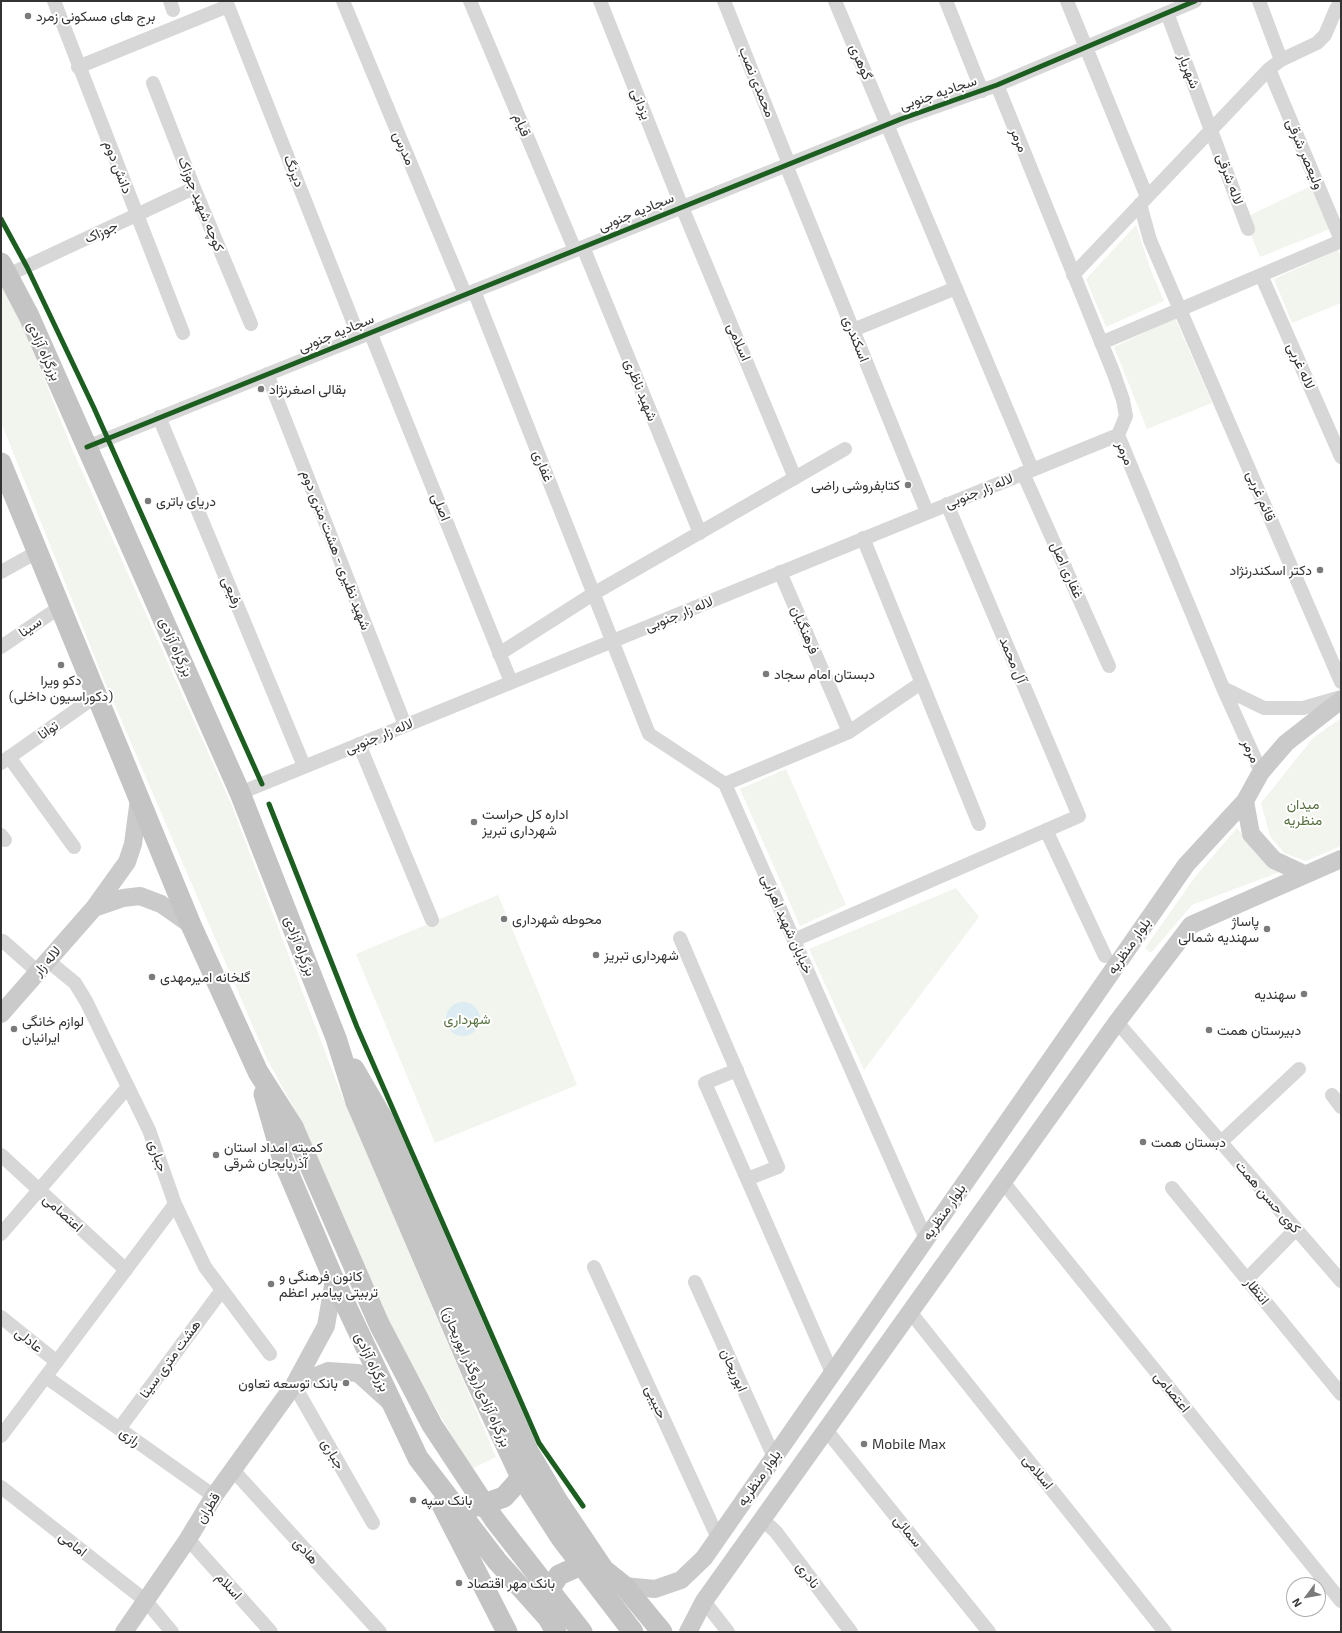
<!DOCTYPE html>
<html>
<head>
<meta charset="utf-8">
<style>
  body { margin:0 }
  #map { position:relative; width:1342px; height:1633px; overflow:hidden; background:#fff; font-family:"Exo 2",sans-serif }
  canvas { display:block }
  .frame { position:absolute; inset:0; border:2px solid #333; pointer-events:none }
  .north { position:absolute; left:1286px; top:1577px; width:40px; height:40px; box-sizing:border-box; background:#fff; border:1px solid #adadad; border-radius:50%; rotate:238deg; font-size:11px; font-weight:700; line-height:16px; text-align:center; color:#333 }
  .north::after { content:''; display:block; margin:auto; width:14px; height:18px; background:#7a7a7a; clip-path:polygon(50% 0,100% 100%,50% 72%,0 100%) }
</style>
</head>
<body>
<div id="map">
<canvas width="1342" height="1633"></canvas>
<div class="frame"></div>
<div class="north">N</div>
</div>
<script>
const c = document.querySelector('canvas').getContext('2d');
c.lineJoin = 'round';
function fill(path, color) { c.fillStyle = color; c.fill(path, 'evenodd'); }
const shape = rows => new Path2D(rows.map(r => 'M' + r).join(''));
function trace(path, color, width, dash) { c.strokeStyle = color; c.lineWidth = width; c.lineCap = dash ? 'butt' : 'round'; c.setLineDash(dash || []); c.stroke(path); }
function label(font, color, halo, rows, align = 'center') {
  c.font = font + ' "Exo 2",Vazirmatn,sans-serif'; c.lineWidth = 4; c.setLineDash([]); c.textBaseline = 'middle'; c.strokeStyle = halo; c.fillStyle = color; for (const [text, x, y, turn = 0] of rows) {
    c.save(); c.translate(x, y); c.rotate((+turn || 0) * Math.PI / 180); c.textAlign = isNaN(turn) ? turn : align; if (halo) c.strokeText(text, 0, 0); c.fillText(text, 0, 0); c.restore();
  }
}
const green = shape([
  [1311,186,1330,229,1260,257,1244,218],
  [1136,225,1150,268,1164,301,1106,327,1086,279],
  [1338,250,1341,259,1341,303,1292,323,1274,279],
  [1,285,22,324,73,451,232,806,340,1091,496,1457,471,1469,388,1324,296,1112,267,1059,104,680,1,422],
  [1175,318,1212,403,1147,429,1114,347],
  [1341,718,1341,846,1306,861,1284,853,1270,836,1261,803,1313,738],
  [786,769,846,905,800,926,740,789],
  [1237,828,1248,843,1280,872,1192,905,1151,953,1145,948,1195,877],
  [956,888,979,917,864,1070,809,949],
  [498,895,577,1085,435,1143,356,954]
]);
const water = shape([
  '446 1019a17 17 0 1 1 34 0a17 17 0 1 1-34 0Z'
]);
const minor = shape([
  [54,1,183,333],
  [170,1,173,10],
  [343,1,465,294],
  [470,1,575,250],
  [600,1,682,207,795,478],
  [724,1,789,164],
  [835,1,1032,469],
  [946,1,982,91],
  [1067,1,1147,197],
  [1259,1,1281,60],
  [1167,13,1248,229],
  [78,67,228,6,359,337],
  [1269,69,1341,240],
  [153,83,194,188,251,324],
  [997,85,1114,374,1123,400,1126,416,1118,435,1223,688,1261,772],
  [786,165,927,512],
  [1140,204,1150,240,1341,682],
  [583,247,700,533],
  [8,275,194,188],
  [1073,275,1269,69,1281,60,1317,43,1325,35,1336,9,1341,2],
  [1261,275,1341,457],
  [474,291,649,734,725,784,926,1239],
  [853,330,956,288],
  [370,332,511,682],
  [1101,343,1341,241],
  [267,374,405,725],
  [159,417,304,766],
  [87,447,901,119,997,85,1195,1],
  [1023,473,1109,666],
  [863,538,979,824],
  [1,572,37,552],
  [780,572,849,732],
  [1,647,60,607],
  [499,654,593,594,845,449],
  [1223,688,1264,708,1303,708,1341,697],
  [359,744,432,920],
  [9,757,74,847],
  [1,763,96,696],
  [725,784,849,732,921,683],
  [240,793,1118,435],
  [1046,830,1105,956],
  [1,835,5,840],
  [680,938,778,1167,747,1179],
  [794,940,1079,816,947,504],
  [3,941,38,972],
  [47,960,75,983,86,1001,149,1130,175,1204,205,1267,270,1354],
  [1117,1022,1341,1281],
  [737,1070,705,1083,832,1373],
  [1332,1095,1341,1107],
  [1221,1142,1299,1069],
  [1,1155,126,1270],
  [1003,1182,1341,1601],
  [1172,1188,1341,1394],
  [1,1234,127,1088],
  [594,1267,718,1538],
  [1247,1279,1296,1229],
  [695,1282,774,1457],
  [911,1313,1165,1632],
  [1,1317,57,1362],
  [46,1377,214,1496],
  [294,1385,373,1523],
  [119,1429,222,1290],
  [827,1431,989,1632],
  [1,1436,175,1204],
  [233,1470,380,1632],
  [1,1487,146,1601,172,1632],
  [763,1520,776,1532,851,1632],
  [188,1539,271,1632],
  [704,1601,728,1632]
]);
const major = shape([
  [1304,874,1274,860,1251,834,1245,801,1261,772,1286,743,1341,700],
  [94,908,123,898,140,896,161,904,191,925],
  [1,1014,94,908,127,862,133,844,139,799],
  [334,1280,326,1326,294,1385,328,1371,358,1373,390,1402],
  [624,1586,655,1589,681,1580,704,1558,1186,865,1245,801],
  [124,1632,188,1539,214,1496,294,1385],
  [688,1632,704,1601,1117,1022,1191,925,1341,859]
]);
const highway = shape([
  [1,263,29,316,240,793,336,1038,356,1102],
  [1,463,191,925,258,1072,293,1127],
  [354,1069,383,1119,528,1451,557,1500,604,1570],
  [264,1094,283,1160,334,1280,418,1458,497,1561,548,1618],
  [442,1505,507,1632],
  [467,1505,479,1506,504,1497,521,1478,525,1460],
  [556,1632,548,1618,546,1594,559,1575,579,1566,604,1570,624,1586,662,1632]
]);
const highwayBridge = shape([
  [356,1102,475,1379,519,1473,561,1538,633,1632],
  [293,1127,379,1324,432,1425,494,1519,582,1632]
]);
const cycleway = shape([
  [1,219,27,267,94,408,262,784],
  [87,447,901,119,997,85,1195,1],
  [269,804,357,1027,539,1443,583,1506]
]);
const markers = [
  [28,16,4,"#7a7a7a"],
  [261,389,4,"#7a7a7a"],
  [908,485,4,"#7a7a7a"],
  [148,501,4,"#7a7a7a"],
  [1320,570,4,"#7a7a7a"],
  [61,665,4,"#7a7a7a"],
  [766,674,4,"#7a7a7a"],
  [474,822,4,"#7a7a7a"],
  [504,919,4,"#7a7a7a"],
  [1267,929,4,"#7a7a7a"],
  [596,955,4,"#7a7a7a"],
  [152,977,4,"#7a7a7a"],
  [1304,994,4,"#7a7a7a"],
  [14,1029,4,"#7a7a7a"],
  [1209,1030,4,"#7a7a7a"],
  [1143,1142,4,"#7a7a7a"],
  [216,1155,4,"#7a7a7a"],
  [271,1284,4,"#7a7a7a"],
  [346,1383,4,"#7a7a7a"],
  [864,1444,4,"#7a7a7a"],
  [413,1500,4,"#7a7a7a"],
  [459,1583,4,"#7a7a7a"]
];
const poiNames = [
  ["برج های مسکونی زمرد",36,16],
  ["بقالی اصغرنژاد",269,389],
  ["کتابفروشی راضی",900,485,"right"],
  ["دریای باتری",156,501],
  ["دكتر اسكندرنژاد",1312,570,"right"],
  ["دبستان امام سجاد",774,674],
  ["دکو ویرا",61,680,"center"],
  ["(دکوراسیون داخلی)",61,696,"center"],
  ["اداره کل حراست",482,814],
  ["شهرداری تبریز",482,830],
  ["محوطه شهرداری",512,919],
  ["پاساژ",1259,921,"right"],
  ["سهندیه شمالی",1259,937,"right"],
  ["شهرداری تبریز",604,955],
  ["گلخانه امیرمهدی",160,977],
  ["سهندیه",1296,994,"right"],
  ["لوازم خانگی",22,1021],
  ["ایرانیان",22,1037],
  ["دبیرستان همت",1217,1030],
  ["دبستان همت",1151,1142],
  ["کمیته امداد استان",224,1147],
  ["آذربایجان شرقی",224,1163],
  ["کانون فرهنگی و",279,1276],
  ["تربیتی پیامبر اعظم",279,1292],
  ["بانک توسعه تعاون",338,1383,"right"],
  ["Mobile Max",872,1444],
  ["بانک سپه",421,1500],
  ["بانک مهر اقتصاد",467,1583]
];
const streetNames = [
  ["گوهری",861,62,67],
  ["شهریار",1189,71,69],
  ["محمدی نصب",757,82,68],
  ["سجادیه جنوبی",938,93,-19],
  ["یزدانی",641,104,68],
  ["قیام",522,125,67],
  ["مرمر",1019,140,68],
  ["مدرس",404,148,67],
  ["ولیعصر شرقی",1305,154,67],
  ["دانش دوم",118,167,69],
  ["دیرنگ",294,171,68],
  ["لاله شرقی",1230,179,70],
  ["کوچه شهید جوزاک",201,204,68],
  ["سجادیه جنوبی",636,212,-22],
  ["جوزاک",101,232,-25],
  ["سجادیه جنوبی",336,333,-22],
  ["اسکندری",856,339,68],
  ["اسلامی",739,342,67],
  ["بزرگراه آزادی",44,351,66],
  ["لاله غربی",1301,366,66],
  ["شهید ناظری",641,390,68],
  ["مرمر",1125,453,67],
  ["غفاری",543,466,69],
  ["لاله زار جنوبی",979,491,-22],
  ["قائم غربی",1261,496,67],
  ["اصلی",441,507,68],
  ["شهید نظیری - هشت متری دوم",336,550,69],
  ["غفاری اصل",1067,570,66],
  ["رفیعی",232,592,67],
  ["لاله زار جنوبی",679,614,-22],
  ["سینا",30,627,-35],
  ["فرهنگیان",805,630,67],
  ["بزرگراه آزادی",176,647,66],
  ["آل محمد",1013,660,67],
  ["توانا",48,730,-35],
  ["لاله زار جنوبی",379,736,-22],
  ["مرمر",1251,751,66],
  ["خیابان شهید اهرابی",787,924,66],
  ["بزرگراه آزادی",300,946,69],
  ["بلوار منظریه",1129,946,-55],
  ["لاله زار",47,961,-49],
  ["جباری",158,1156,71],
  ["کوی حسن همت",1268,1197,49],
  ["بلوار منظریه",944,1212,-55],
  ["اعتصامی",63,1213,42],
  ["انتظار",1257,1291,51],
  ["عادلی",29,1340,39],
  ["هشت متری سینا",170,1359,-54],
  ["بزرگراه آزادی",372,1362,65],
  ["ابوریحان",734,1370,66],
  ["بزرگراه آزادی(روگذر ابوریحان)",476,1377,66],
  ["اعتصامی",1172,1392,51],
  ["حبیبی",656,1402,66],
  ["رازی",130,1437,35],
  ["جباری",333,1454,60],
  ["اسلامی",1038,1472,51],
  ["بلوار منظریه",759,1478,-55],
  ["قطران",208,1508,-58],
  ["سمائی",908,1531,51],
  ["امامی",73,1544,38],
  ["هادی",306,1551,48],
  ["نادری",808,1575,53],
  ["اسلام",229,1586,48]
];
const parkNames = [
  ["میدان",1303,804],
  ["منظریه",1303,820],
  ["شهرداری",467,1019]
];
fill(green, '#f1f5ed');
fill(water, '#ddebf3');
trace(minor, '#d7d7d7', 14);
trace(major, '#cacaca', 18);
trace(highway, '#c4c4c4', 21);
trace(highwayBridge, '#c4c4c4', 21);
trace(cycleway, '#1b5e20', 5);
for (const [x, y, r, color] of markers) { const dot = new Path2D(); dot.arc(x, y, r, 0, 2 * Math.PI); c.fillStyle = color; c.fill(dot); trace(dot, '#fff', 1.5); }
label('14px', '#333', '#fff', poiNames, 'left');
label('14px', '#333', '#fff', streetNames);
label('14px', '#56703f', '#fff', parkNames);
</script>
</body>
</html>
